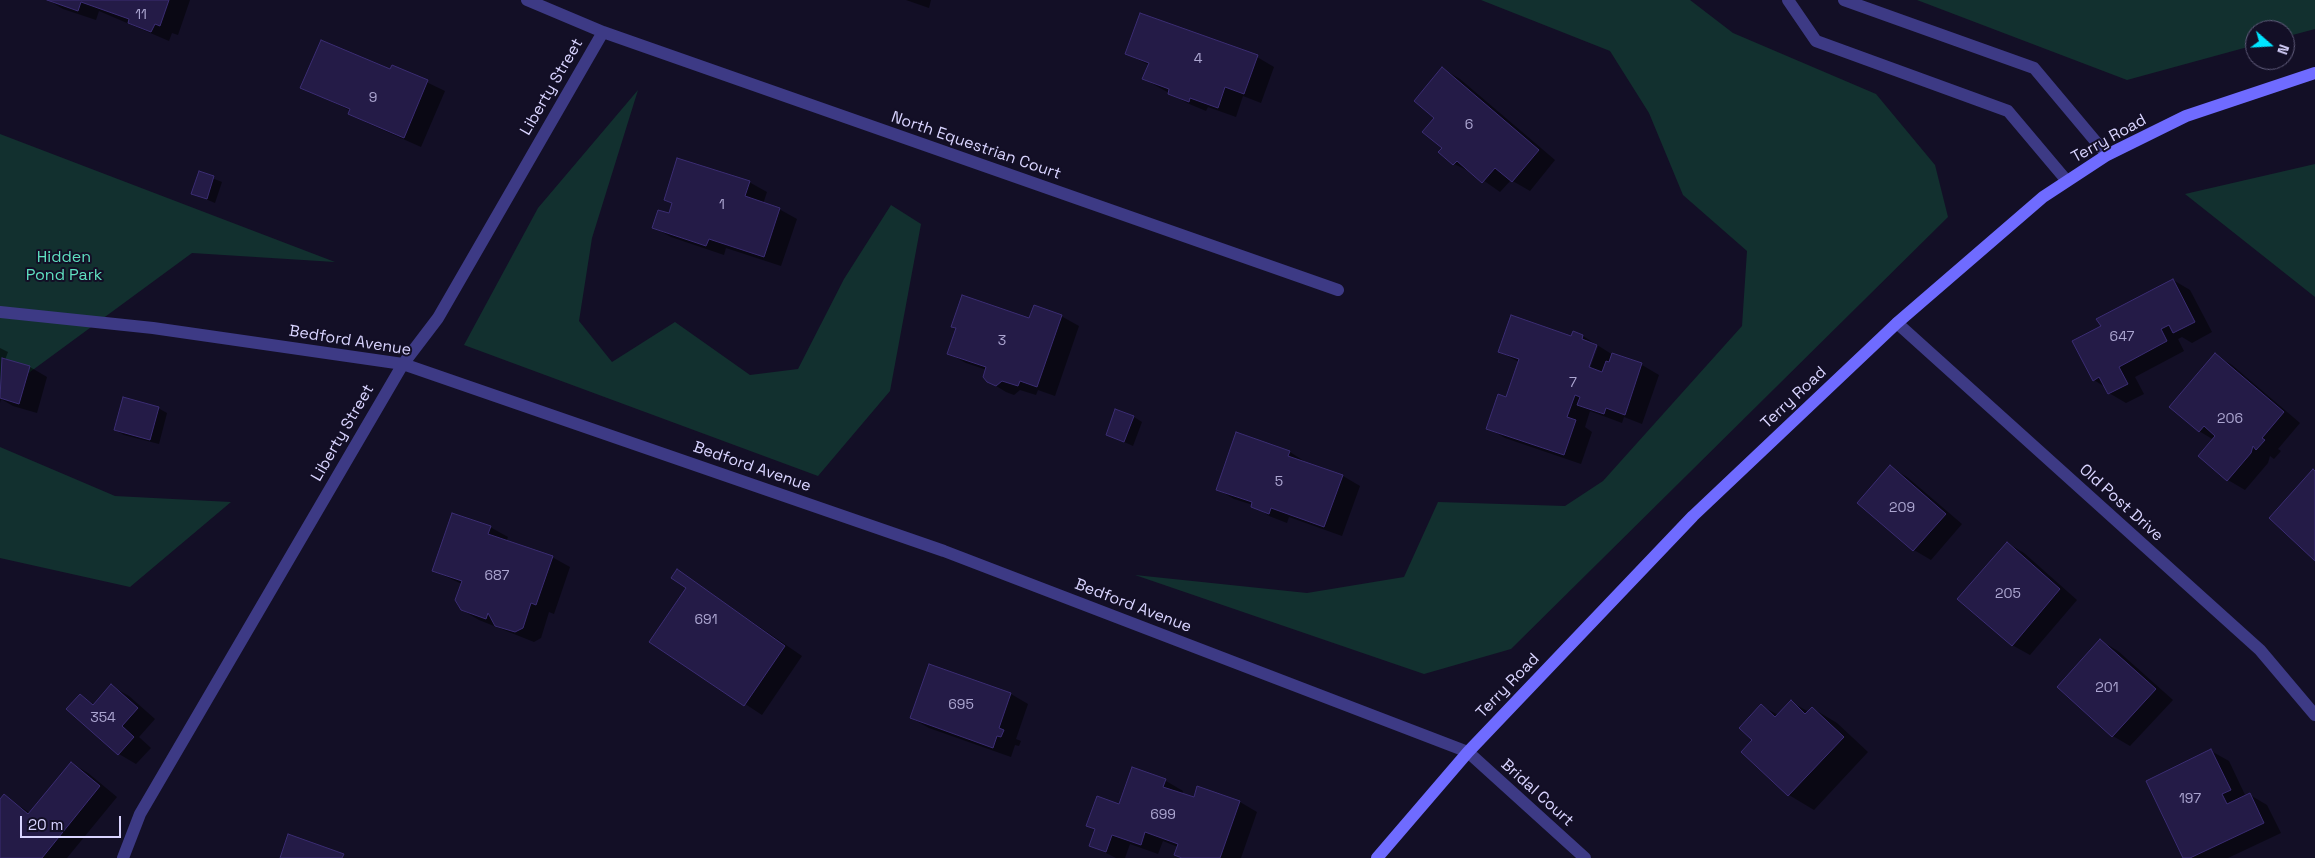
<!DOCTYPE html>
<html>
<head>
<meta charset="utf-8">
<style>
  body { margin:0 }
  #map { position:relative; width:2315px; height:858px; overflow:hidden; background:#130f26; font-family:"Space Grotesk",sans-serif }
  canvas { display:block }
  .north { position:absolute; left:2245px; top:20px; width:50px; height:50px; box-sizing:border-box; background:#130f26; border:1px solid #625e7d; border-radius:50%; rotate:109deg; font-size:14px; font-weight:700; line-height:20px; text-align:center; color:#d9d4ff }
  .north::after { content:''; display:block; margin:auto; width:18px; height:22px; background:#00e5ff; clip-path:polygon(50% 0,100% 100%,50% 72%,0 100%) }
  .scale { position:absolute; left:20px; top:816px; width:101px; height:22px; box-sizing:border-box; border:2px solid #d9d4ff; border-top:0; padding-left:6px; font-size:15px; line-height:18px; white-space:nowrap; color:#d9d4ff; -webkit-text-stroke:4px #130f26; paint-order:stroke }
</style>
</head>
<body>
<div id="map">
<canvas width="2315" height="858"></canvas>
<div class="north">N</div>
<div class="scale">20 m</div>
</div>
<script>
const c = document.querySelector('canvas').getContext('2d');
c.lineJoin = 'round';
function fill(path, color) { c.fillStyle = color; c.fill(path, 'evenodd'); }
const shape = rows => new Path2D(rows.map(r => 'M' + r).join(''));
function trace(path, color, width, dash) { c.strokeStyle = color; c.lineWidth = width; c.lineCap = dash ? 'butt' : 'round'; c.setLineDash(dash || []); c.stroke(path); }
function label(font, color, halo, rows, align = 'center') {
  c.font = font + ' "Space Grotesk",sans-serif'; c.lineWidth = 4; c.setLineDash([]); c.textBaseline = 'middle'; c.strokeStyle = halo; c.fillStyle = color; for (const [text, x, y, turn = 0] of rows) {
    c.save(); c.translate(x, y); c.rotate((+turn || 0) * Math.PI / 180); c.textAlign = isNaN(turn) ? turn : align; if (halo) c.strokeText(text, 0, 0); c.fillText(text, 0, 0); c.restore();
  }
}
const green = shape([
  [1481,0,1690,0,1733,33,1876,94,1935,165,1948,217,1511,649,1424,674,1135,575,1307,593,1404,577,1438,502,1565,506,1603,481,1742,326,1747,251,1683,195,1649,113,1610,51],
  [1917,0,2315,0,2315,29,2285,37,2285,30,2255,30,2255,45,2127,80],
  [638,90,592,238,579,321,612,362,675,322,750,375,798,369,844,279,891,205,921,224,890,391,818,476,464,345,538,208],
  [0,134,335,262,192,253,0,394],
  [2315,164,2315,297,2185,194],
  [0,447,115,496,231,502,130,587,0,558]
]);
const shadow = shape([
  [48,0,190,0,178,35,172,33,169,41,99,11,96,20,63,9],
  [906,0,931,0,929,8],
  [1127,54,1257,57,1274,67,1261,103,1243,96,1236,117,1208,107,1206,111,1187,103,1144,79,1149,65],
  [393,66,445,91,421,147,367,123,349,113,351,111,302,87,391,71],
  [1443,69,1460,79,1555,160,1530,191,1511,180,1500,192,1473,173,1454,164,1444,148,1436,118],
  [199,173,222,182,215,203,192,193],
  [749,182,767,192,763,204,779,209,797,219,781,266,726,248,724,255,671,237,653,227,670,215,673,204,665,200],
  [2173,280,2190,290,2212,332,2192,343,2182,337,2178,339,2184,351,2135,377,2144,394,2126,403,2109,393,2105,387,2094,380,2102,326],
  [1061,316,1079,326,1055,396,1038,390,1036,395,1020,390,1014,395,1006,392,988,381,987,370,966,363,948,353,957,329,952,326],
  [1583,336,1613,355,1642,365,1659,375,1642,424,1624,417,1622,423,1590,411,1585,427,1592,432,1581,464,1505,438,1488,428,1507,398,1519,362,1500,352],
  [1595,346,1598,346,1588,374,1586,373],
  [0,348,8,352,5,360,30,367,47,377,37,413,13,406,1,399,0,403],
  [2215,355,2232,365,2300,423,2278,449,2281,451,2274,459,2270,456,2268,463,2245,490,2228,480,2199,456,2214,440,2199,431],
  [158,408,167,413,159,444,124,435,115,430],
  [1134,417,1142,422,1133,446,1107,434],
  [1237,434,1290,452,1307,463,1343,476,1360,486,1342,536,1289,517,1287,523,1269,516,1253,505,1234,499,1217,489],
  [1890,467,1907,477,1962,524,1931,560,1914,550],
  [490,527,508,537,506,542,552,557,570,567,554,614,549,612,541,638,534,642,479,620,462,610,462,584,434,571],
  [2007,543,2024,553,2077,600,2030,655,2012,645],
  [678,571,802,656,762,715,651,642,688,588],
  [2101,641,2118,651,2173,700,2130,746,2113,736,2059,687],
  [930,665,1011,694,1028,704,1016,739,1021,741,1019,746,1015,745,1011,757,929,728,911,718],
  [111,686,129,696,155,719,139,737,151,748,136,764,119,754,80,696,95,705],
  [1791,702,1809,712,1812,708,1837,723,1868,752,1814,810,1789,795,1743,752,1753,740,1762,706,1778,715],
  [2211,751,2229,761,2246,797,2250,795,2267,805,2281,833,2228,858,2185,858],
  [71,763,88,773,117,797,67,858,0,858,0,801,4,796,30,813],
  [1133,769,1166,781,1183,791,1182,794,1194,799,1198,787,1240,802,1257,812,1241,858,1181,858,1176,855,1178,847,1163,841,1158,854,1130,844,1125,858,1116,858,1090,845,1096,830,1087,825,1119,805]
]);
const building = shape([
  [47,0,169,0,160,26,155,24,151,32,128,23,129,19,81,2,78,11,47,0],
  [1140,13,1258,55,1244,94,1225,87,1218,108,1190,98,1189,102,1168,94,1169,89,1142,79,1149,63,1125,54,1140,13],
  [321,40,390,69,392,65,428,80,404,138,348,114,350,109,300,88,321,40],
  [1442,67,1539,150,1512,182,1495,168,1482,183,1457,161,1453,165,1438,152,1442,148,1422,132,1434,118,1414,101,1442,67],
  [677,158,750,181,745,196,780,208,764,257,709,239,706,246,652,228,658,210,669,213,672,203,664,200,677,158],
  [199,171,214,176,207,199,191,194,199,171],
  [2173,279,2195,322,2173,333,2169,325,2161,329,2167,341,2119,367,2128,384,2108,394,2099,377,2093,381,2072,341,2101,326,2096,319,2173,279],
  [962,295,1029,318,1034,305,1062,315,1037,387,1020,381,1018,386,1002,381,996,386,987,382,983,377,986,367,947,354,956,328,951,327,962,295],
  [1511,315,1571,336,1573,331,1583,335,1582,339,1597,345,1589,367,1602,372,1606,361,1609,362,1612,353,1642,363,1625,415,1606,408,1604,414,1577,405,1580,397,1575,395,1567,417,1576,420,1564,455,1486,429,1498,394,1506,397,1519,359,1498,352,1511,315],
  [2215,353,2284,412,2262,438,2265,440,2256,450,2253,446,2251,453,2227,481,2198,456,2215,436,2204,426,2199,432,2169,407,2215,353],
  [2,358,30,366,19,404,0,398,2,358],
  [123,397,159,407,150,440,114,430,123,397],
  [1115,409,1134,416,1124,442,1106,435,1115,409],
  [1236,432,1290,451,1288,456,1343,475,1324,527,1271,508,1269,514,1251,507,1252,502,1216,490,1236,432],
  [1890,465,1946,514,1913,551,1857,503,1890,465],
  [2313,469,2315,471,2315,561,2269,518,2313,469],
  [452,513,491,526,488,534,553,556,536,605,531,603,523,628,515,632,495,626,488,613,486,619,461,610,455,600,462,581,432,571,452,513],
  [2007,542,2060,589,2012,646,1957,599,2007,542],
  [677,569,785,646,744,706,649,642,686,588,671,578,677,569],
  [2100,639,2156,689,2112,737,2057,687,2100,639],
  [929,664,1011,693,999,728,1004,730,1001,737,997,736,993,748,910,718,929,664],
  [111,684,138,708,122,726,134,737,118,755,66,709,80,694,93,705,111,684],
  [1791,700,1805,714,1812,707,1844,737,1788,796,1741,752,1752,740,1739,728,1761,704,1775,717,1791,700],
  [2211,749,2231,790,2222,794,2227,804,2250,793,2264,823,2190,858,2183,858,2146,781,2211,749],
  [71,762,100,786,42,858,0,858,0,799,4,794,28,814,71,762],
  [1132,767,1166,779,1163,787,1194,797,1197,786,1240,801,1220,858,1182,858,1174,855,1178,844,1145,832,1141,845,1112,835,1106,852,1089,846,1095,829,1086,826,1097,796,1119,804,1132,767],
  [288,834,344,854,342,858,280,858,288,834]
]);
const lane = shape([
  [1788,0,1816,41,2008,111,2067,181],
  [1844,0,2034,68,2107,155]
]);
const street = shape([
  [527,0,603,32,1338,290],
  [0,312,153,328,403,364,944,551,1468,752,1585,858],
  [1897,323,2260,650,2315,715],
  [123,858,140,814,403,364,438,318,603,32]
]);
const secondary = shape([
  [1377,858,1468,752,1693,516,1897,323,2043,197,2107,155,2186,116,2315,73]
]);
const numberNames = [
  ["11",141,15],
  ["4",1198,59],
  ["9",373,98],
  ["6",1469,125],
  ["1",722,205],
  ["647",2122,337],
  ["3",1002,341],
  ["7",1573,383],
  ["206",2230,419],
  ["5",1279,482],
  ["209",1902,508],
  ["687",497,576],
  ["205",2008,594],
  ["691",706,620],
  ["201",2107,688],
  ["695",961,705],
  ["354",103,718],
  ["197",2190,799],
  ["699",1163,815]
];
const streetNames = [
  ["Liberty Street",552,87,-60],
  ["Terry Road",2109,139,-29],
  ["North Equestrian Court",976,146,19],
  ["Bedford Avenue",350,341,9],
  ["Terry Road",1794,398,-43],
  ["Liberty Street",343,433,-60],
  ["Bedford Avenue",752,467,19],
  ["Old Post Drive",2121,503,42],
  ["Bedford Avenue",1133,606,21],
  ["Terry Road",1508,686,-46],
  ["Bridal Court",1537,793,42]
];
const parkNames = [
  ["Hidden",64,258],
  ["Pond Park",64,276]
];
fill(green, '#12302f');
fill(shadow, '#0007');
fill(building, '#241b47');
trace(building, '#3b2d73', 1);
trace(lane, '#3d3a85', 12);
trace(street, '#3d3a85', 12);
trace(secondary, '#6f6bff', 12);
label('14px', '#aca6d1', null, numberNames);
label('16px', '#d9d4ff', '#130f26', streetNames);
label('16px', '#5fe0c0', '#130f26', parkNames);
</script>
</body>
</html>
